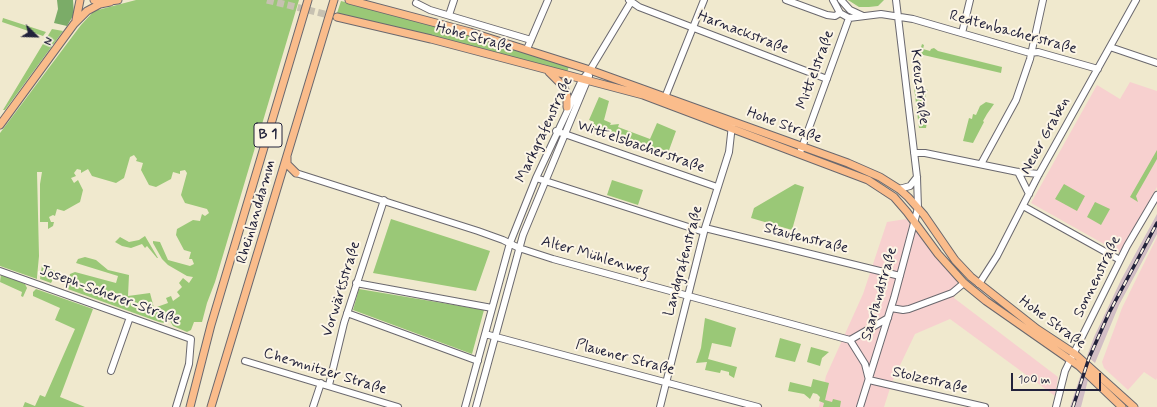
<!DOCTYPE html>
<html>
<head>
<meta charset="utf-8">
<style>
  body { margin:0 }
  #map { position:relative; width:1157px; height:407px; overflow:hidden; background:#f0e9ce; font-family:Mynerve,sans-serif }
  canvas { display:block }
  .north { position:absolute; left:16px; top:16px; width:40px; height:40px; -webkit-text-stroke:3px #fcf5e5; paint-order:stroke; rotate:113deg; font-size:11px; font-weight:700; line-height:16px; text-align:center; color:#22223b }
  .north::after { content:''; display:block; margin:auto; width:14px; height:18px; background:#22223b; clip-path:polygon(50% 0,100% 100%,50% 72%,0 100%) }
  .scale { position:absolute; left:1011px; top:373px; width:90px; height:18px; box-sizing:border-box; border:2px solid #22223b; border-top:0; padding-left:5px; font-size:12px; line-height:14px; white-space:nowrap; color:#22223b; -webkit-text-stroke:3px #fcf5e5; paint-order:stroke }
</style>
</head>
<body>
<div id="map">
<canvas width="1157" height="407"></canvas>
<div class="north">N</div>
<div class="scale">100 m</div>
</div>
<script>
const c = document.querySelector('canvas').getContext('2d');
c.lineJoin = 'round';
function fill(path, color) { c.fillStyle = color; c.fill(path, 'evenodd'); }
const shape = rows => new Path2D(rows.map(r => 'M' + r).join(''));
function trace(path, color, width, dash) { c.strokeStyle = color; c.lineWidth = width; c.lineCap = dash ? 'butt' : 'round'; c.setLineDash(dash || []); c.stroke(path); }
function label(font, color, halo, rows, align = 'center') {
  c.font = font + ' Mynerve,sans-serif'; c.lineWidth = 4; c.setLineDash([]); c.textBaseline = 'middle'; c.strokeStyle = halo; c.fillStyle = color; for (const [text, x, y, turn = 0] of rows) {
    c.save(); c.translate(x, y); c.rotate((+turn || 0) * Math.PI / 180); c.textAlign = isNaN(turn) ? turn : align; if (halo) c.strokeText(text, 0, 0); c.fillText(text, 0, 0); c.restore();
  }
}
const built = shape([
  [1130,82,1157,91,1157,187,1120,253,1031,203,1097,85,1120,99],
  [906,219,958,281,954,298,1058,377,1055,396,950,319,915,334,892,382,884,407,819,407,826,376,863,294,887,222],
  [1157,237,1157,378,1156,380,1144,372,1128,390,1104,368,1102,362,1122,308]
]);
const industrial = shape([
  [1157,214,1157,234,1119,305,1095,363,1087,356,1094,337,1121,280],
  [1081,374,1088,380,1081,407,1070,407]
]);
const green = shape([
  [136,0,299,0,215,282,207,303,202,322,194,322,191,330,187,332,173,326,170,321,164,323,159,322,65,288,70,274,75,272,116,283,118,276,76,263,78,259,85,257,96,260,108,270,129,275,128,296,150,293,154,308,168,303,166,298,171,296,173,301,180,296,177,292,182,287,179,283,183,278,189,283,193,277,187,276,168,265,162,259,153,243,153,241,160,242,168,260,190,266,194,264,192,259,189,259,191,252,184,250,176,235,177,229,193,220,200,221,202,214,205,216,209,213,207,209,185,203,181,195,187,173,185,170,180,171,180,174,173,172,171,179,156,187,149,185,141,170,143,163,136,161,137,159,134,155,130,157,124,178,116,183,92,176,88,169,81,173,81,170,77,169,74,173,76,176,71,178,74,183,78,180,83,190,80,202,64,211,57,209,55,216,53,215,49,217,51,222,54,222,53,226,48,229,48,222,40,222,40,184,42,172,37,172,39,256,37,277,37,279,0,266,0,133,81,25,94,11],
  [848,0,884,0,878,6,869,7,859,7],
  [341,1,458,32,569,66,567,73,337,13],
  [3,18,46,32,43,36,2,22],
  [52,29,63,31,5,110,3,110],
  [922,44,924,45,923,49,930,51,931,49,934,48,938,51,1002,67,1001,73,919,54],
  [914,87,928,90,926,92,924,107,925,109,929,110,926,128,919,128],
  [599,97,609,101,604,120,611,123,610,125,619,124,618,127,650,139,657,123,676,131,668,153,601,129,602,128,593,125,594,122,589,120],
  [986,102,994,104,987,114,983,121,984,122,973,143,963,141,969,118,972,119,973,114,976,115,980,106],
  [1157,150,1157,159,1136,196,1138,202,1130,197],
  [612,180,643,190,638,205,607,195],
  [795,184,804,187,792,230,751,218,754,208],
  [1064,184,1085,196,1077,211,1055,199],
  [1095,202,1110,209,1101,225,1087,217],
  [391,219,490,251,476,291,373,273],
  [145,236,158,258,157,258,147,246,145,248,142,244,131,248,122,246,115,242,120,237,129,242,139,240],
  [42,265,57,272,51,283,40,279],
  [1,274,25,284,27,288,23,297,21,296,22,292,0,282],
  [36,289,93,309,60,397,85,407,23,407,25,402,35,406,40,395,45,397,75,329,55,320,60,308,33,296,33,292],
  [359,289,484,310,472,354,353,310],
  [705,318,736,328,731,347,712,343,708,359,737,367,734,378,729,375,729,372,721,370,720,373,705,370,707,362,696,363,701,348],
  [780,338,801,344,795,362,775,357],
  [811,347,829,352,822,358,820,366,807,362],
  [813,379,829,383,825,400,832,402,833,399,841,401,840,407,823,407,824,403,819,401,820,397,817,394,813,393,810,399,804,394,788,391,790,382,811,387]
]);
const forest = shape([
  [57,0,73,0,74,14,67,26,54,23,58,9]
]);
const majorTunnel = shape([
  [267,0,337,17]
]);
const minor = shape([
  [629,0,639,7,827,79],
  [786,0,827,15,835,16,840,13],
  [833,0,840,13,849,18,881,14,913,19,1030,53,1038,52,1098,69],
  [841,0,850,10,863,16],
  [416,3,430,10,531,40],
  [449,15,454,0],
  [962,33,970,0],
  [1110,47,1157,63],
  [527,49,548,0],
  [664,100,704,0],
  [556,131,717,187],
  [801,150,849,18],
  [914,153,925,153,1018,172,1039,174],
  [981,164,1016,100,1030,59,1043,0],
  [1018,172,1029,194],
  [296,173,478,231,503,240,519,248,553,259,850,340,888,318],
  [536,178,704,232],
  [899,189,910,186,917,177],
  [1023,206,1120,260],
  [705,228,900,276],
  [0,271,191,339,189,364,176,407],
  [356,283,492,308],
  [979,284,997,256,1039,174,1136,0],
  [891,308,903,310,909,309,952,293,964,283],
  [347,313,478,361],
  [485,334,758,407],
  [850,340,865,364,869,380],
  [245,361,398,407],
  [111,371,130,317],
  [869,380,985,407],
  [329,385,344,323,384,200],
  [313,407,321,383],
  [465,407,510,243,536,178,582,80,590,70,631,2],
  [476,407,523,235,589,76],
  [660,407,705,228,729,152,732,125],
  [860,407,894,298,918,208,917,177,896,0],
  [1056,407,1065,371,1127,246,1157,195]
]);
const major = shape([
  [94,0,102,2,118,0],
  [349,0,470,32,590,70,848,163,880,177,899,189,908,197,924,215,955,260,971,277,1037,329,1075,354,1134,407],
  [337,17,431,39,643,95,868,180,894,197,907,212,938,254,964,283,986,301,1079,366,1122,407],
  [76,20,80,0],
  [549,72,564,87,567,96,567,107],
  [0,125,74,24,87,11,100,4,110,2],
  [287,157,287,164,296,173],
  [190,407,211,325,308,0],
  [211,407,334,0]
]);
const rail = shape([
  [1073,407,1089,358,1109,313,1157,223]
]);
const shields = [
  [268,135,28]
];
const shieldNames = [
  ["B 1",268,135]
];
const streetNames = [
  ["Harnackstraße",743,33,21],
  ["Redtenbacherstraße",1013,33,15],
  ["Hohe Straße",474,38,15],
  ["Mittelstraße",816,70,-70],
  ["Kreuzstraße",919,87,83],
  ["Hohe Straße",784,126,20],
  ["Markgrafenstraße",545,130,-65],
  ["Neuer Graben",1046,136,-61],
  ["Wittelsbacherstraße",641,147,19],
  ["Rheinlanddamm",257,212,-74],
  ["Staufenstraße",806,239,14],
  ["Alter Mühlenweg",595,257,16],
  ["Landgrafenstraße",684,261,-75],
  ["Sonnenstraße",1098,277,-64],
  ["Vorwärtsstraße",342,289,-73],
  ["Saarlandstraße",880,294,-74],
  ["Joseph-Scherer-Straße",110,296,20],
  ["Hohe Straße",1052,323,36],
  ["Plauener Straße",625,358,15],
  ["Chemnitzer Straße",325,372,17],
  ["Stolzestraße",930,381,13]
];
fill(built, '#f7d0cf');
fill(industrial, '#d2bec5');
fill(green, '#9ac877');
fill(forest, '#7bac68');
trace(majorTunnel, '#c7c1b1', 7, [7, 3.5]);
trace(minor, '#6a686e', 8);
trace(major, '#6a686e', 9);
trace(minor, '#fff', 6);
trace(major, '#fabc8b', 7);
trace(rail, '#22223b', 3.5);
trace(rail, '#fcf5e5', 2, [6]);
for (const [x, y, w] of shields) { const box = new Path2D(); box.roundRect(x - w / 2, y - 12, w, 24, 3); c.fillStyle = '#fcf5e5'; c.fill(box); trace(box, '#22223b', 1); }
label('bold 14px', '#22223b', null, shieldNames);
label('15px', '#22223b', '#fcf5e5', streetNames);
</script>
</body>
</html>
